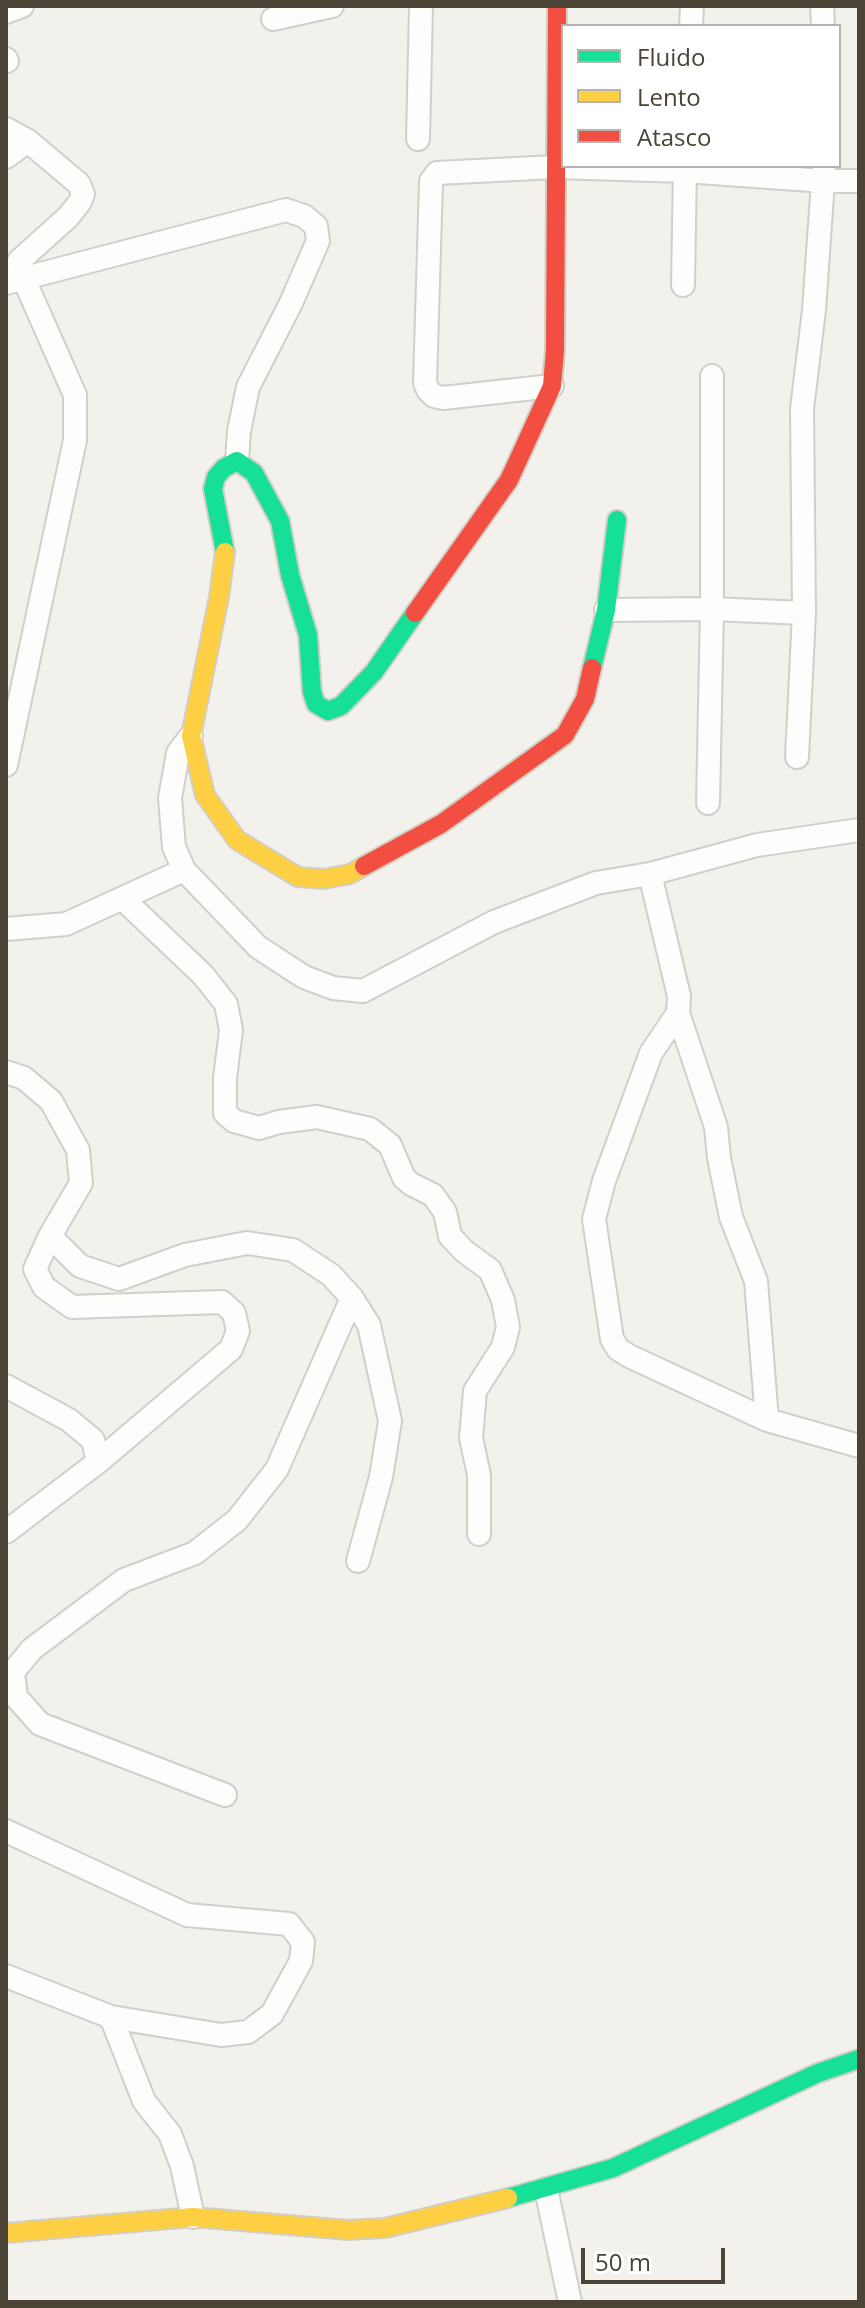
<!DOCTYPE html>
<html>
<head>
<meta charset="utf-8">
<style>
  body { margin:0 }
  #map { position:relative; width:865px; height:2308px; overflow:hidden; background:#f2f1ec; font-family:"Open Sans",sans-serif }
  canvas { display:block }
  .frame { position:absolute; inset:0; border:8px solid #4a4336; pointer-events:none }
  .legend { position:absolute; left:561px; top:24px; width:280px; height:144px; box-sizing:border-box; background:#fff; border:2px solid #b7b4af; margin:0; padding:10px 14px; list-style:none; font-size:24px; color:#4a4336 }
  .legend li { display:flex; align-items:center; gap:16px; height:40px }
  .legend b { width:40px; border:2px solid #b7b4af }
  .scale { position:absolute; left:581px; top:2248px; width:144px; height:36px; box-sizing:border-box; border:4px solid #4a4336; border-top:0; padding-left:10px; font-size:24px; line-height:28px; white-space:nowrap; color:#4a4336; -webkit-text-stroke:6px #fff; paint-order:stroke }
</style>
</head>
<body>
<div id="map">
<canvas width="865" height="2308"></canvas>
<div class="frame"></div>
<ul class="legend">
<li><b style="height:10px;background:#16e098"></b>Fluido</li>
<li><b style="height:10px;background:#ffcf43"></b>Lento</li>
<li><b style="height:10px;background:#f24e42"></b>Atasco</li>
</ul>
<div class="scale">50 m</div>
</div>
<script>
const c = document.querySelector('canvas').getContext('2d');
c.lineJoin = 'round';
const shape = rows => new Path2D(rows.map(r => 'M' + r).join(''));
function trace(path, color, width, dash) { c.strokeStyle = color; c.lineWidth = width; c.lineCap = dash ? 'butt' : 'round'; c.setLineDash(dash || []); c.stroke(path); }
const street = shape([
  [822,6,823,26],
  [6,12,22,6],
  [273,19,332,6],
  [691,26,692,6],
  [6,59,7,61],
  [6,129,28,141,79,184,83,194,80,202,68,217,19,261,19,268,75,395,75,440,6,765],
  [418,139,421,6],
  [6,157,28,141],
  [6,283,286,210,304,216,316,226,318,241,291,303,248,387,239,431,237,461],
  [683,285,685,166],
  [552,386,443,398,434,396,428,390,425,383,431,181,437,173,555,167,685,171,824,181,859,181],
  [606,610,712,609,804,613],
  [191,736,178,753,170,798,174,847,184,870,258,947,304,977,333,988,363,991,494,922,596,883,650,874,757,845,859,830],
  [797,757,804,613,802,409,814,310,824,167],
  [708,803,712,609,712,376],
  [650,874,679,996,678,1013,651,1053,604,1181,594,1219,612,1339,618,1349,629,1356,767,1420,859,1446],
  [123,899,203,975,226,1004,231,1030,225,1078,225,1113,234,1121,259,1128,279,1122,317,1117,370,1129,390,1145,404,1178,411,1184,433,1195,445,1212,450,1236,464,1251,490,1270,503,1300,508,1327,503,1347,475,1391,471,1438,479,1475,479,1534],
  [6,929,66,924,184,870],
  [678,1013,716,1127,719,1158,731,1217,756,1281,767,1420],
  [6,1072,24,1078,51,1101,78,1150,81,1183,50,1236,35,1269,44,1287,72,1307,222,1302,234,1313,238,1331,231,1349,98,1462,6,1532],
  [50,1236,80,1266,119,1279,185,1255,247,1243,293,1250,331,1275,352,1298,369,1325,390,1421,381,1477,358,1561],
  [6,1386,69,1420,93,1440,98,1462],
  [225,1795,40,1724,16,1697,13,1672,32,1649,124,1580,195,1553,237,1520,277,1469,352,1298],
  [6,1831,187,1915,289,1924,303,1942,301,1961,272,2014,248,2032,221,2035,111,2017,6,1976],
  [111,2017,144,2101,170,2134,182,2166,193,2217],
  [546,2189,570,2302]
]);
const fast = shape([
  [225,552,213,489,216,477,224,468,237,461,254,473,280,521,290,575,308,635,312,692,316,704,328,711,341,706,374,672,415,613],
  [592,668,606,610,617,520],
  [508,2198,613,2168,818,2073,859,2059]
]);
const slow = shape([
  [225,552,219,597,191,736,205,795,237,840,298,877,324,879,350,874,364,866],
  [6,2233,193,2217,348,2230,385,2228,508,2198]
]);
const jam = shape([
  [415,613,509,480,552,386,555,350,557,6],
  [364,866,441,824,565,735,585,699,592,668]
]);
trace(street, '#d0cfc9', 26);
trace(fast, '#d2cfc2', 22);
trace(slow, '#d2cfc2', 22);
trace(jam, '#d2cfc2', 22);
trace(street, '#fdfdfc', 22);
trace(fast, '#16e098', 18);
trace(slow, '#ffcf43', 18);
trace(jam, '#f24e42', 18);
</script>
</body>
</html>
